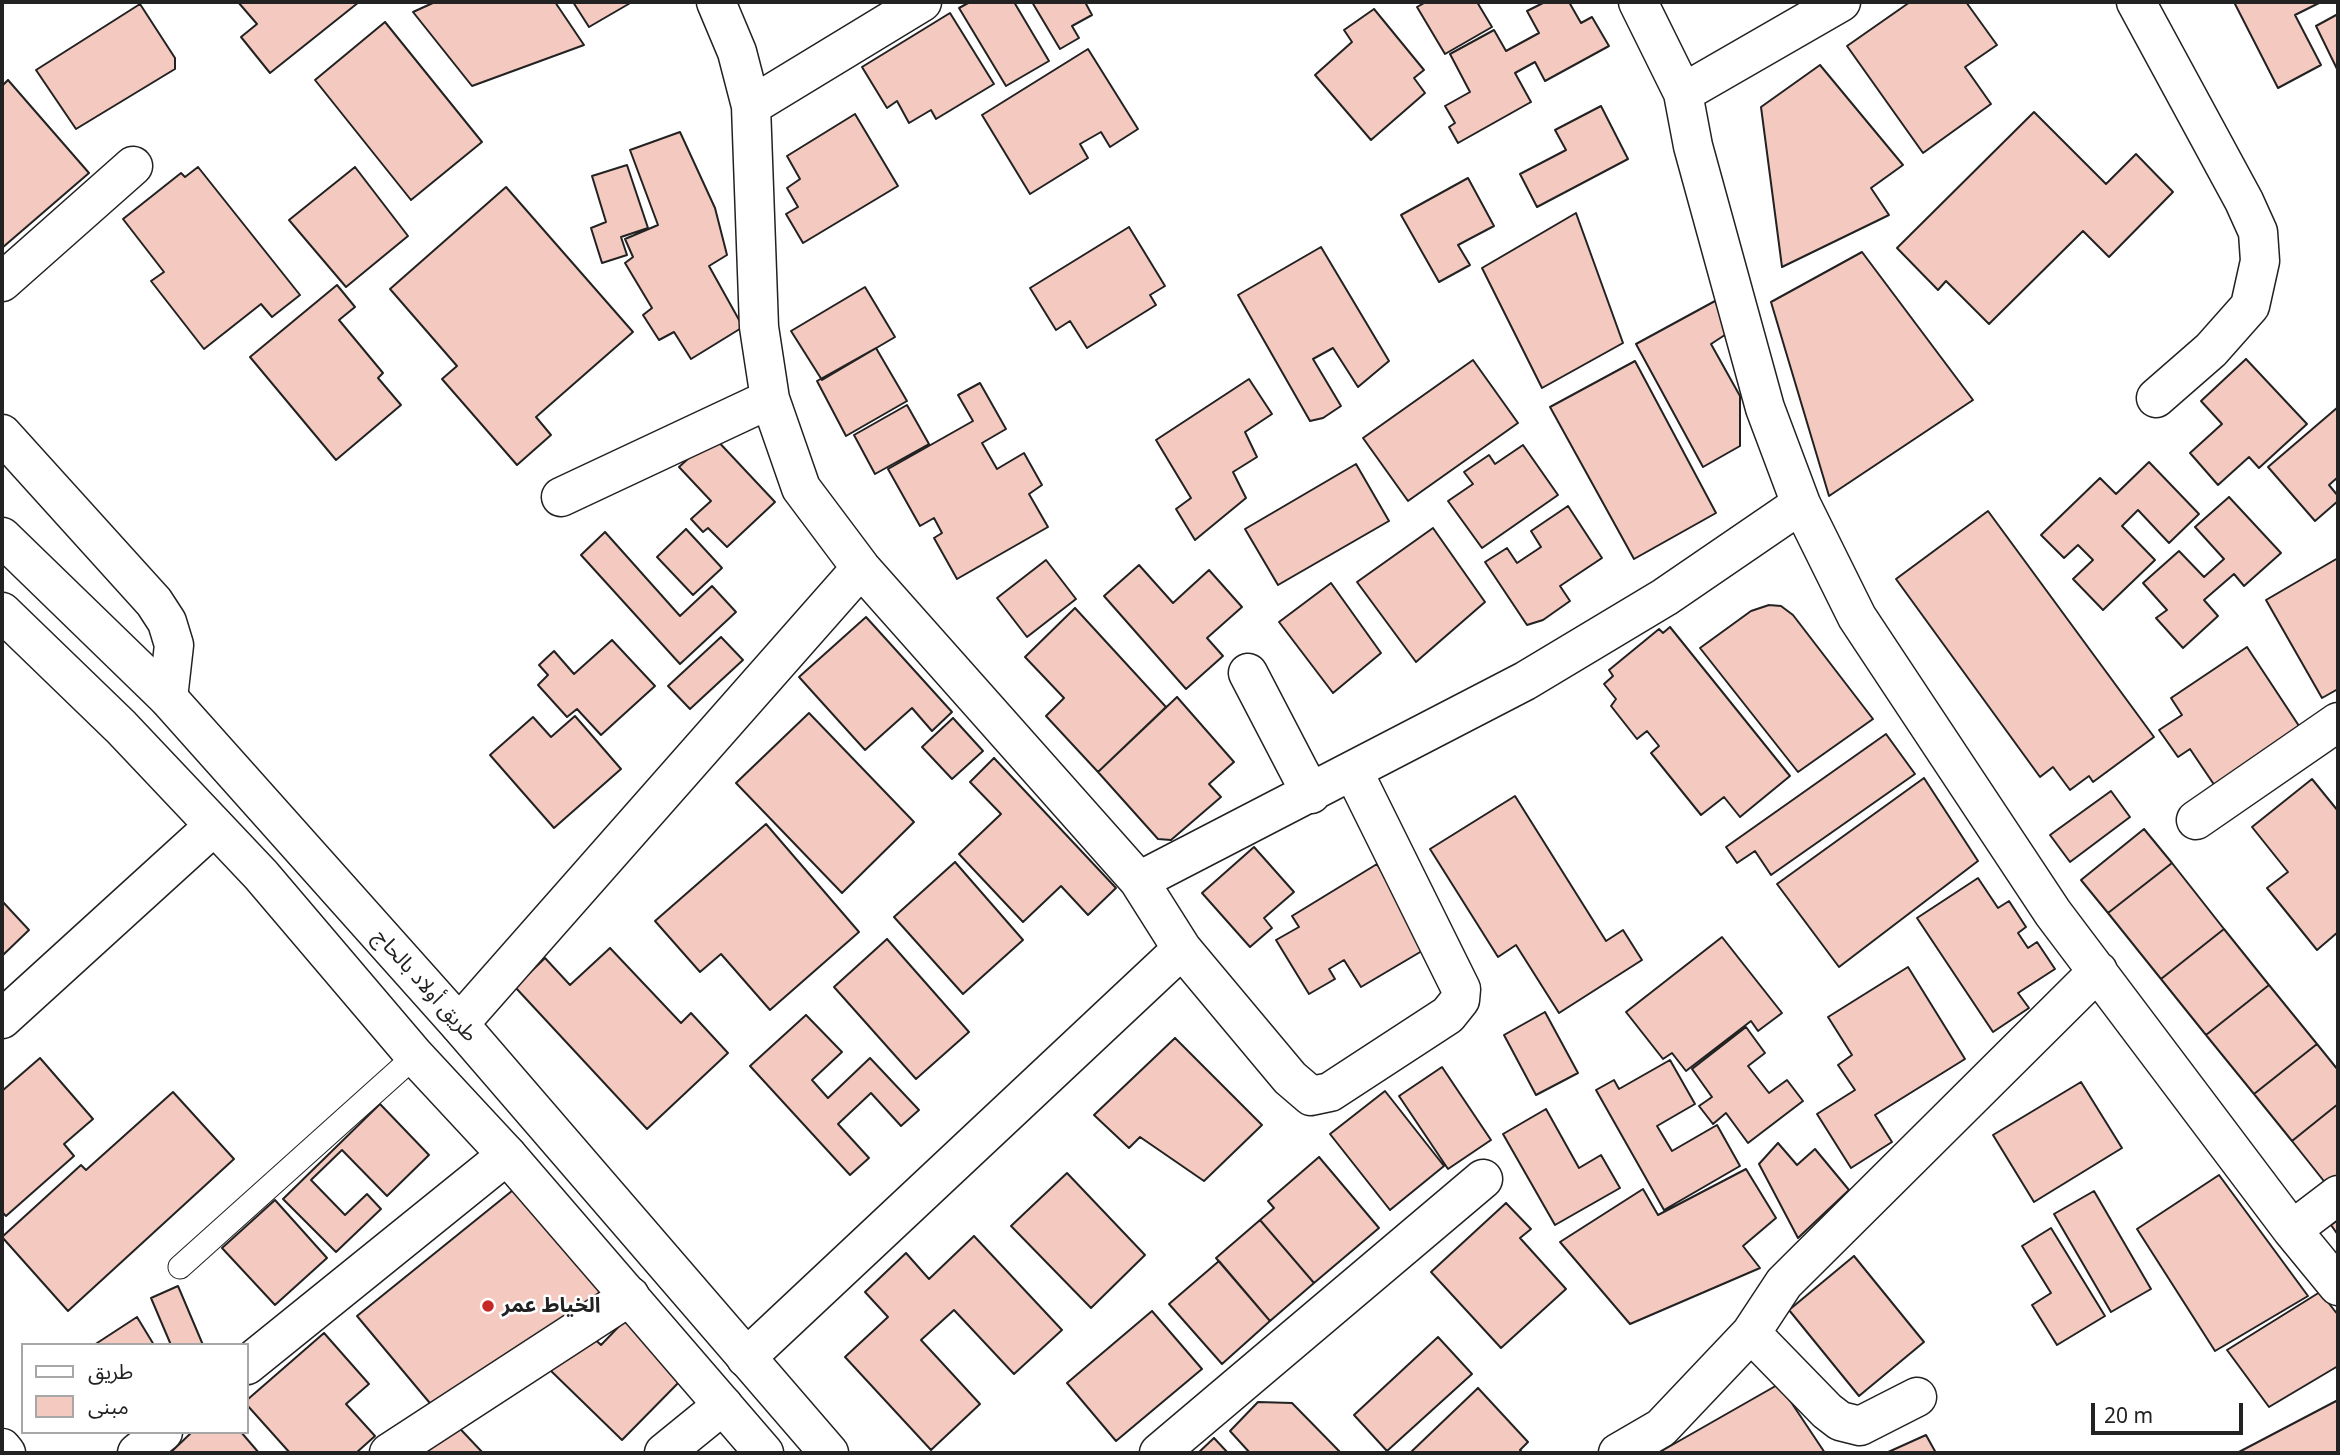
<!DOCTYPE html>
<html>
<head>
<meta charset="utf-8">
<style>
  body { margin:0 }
  #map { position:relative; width:2340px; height:1455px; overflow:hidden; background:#fff; font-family:"Noto Sans","Noto Sans Arabic",sans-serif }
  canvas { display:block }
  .frame { position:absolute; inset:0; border:4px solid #222; pointer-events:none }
  .legend { position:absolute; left:21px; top:1343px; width:228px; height:91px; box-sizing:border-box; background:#fff; border:2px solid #a7a7a7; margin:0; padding:9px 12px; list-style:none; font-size:21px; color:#222 }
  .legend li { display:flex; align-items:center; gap:14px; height:35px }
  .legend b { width:35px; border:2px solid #a7a7a7 }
  .scale { position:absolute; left:2091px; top:1403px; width:152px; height:32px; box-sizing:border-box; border:4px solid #222; border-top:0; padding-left:9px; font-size:21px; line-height:24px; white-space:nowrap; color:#222; -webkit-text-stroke:5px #fff; paint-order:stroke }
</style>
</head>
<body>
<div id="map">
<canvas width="2340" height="1455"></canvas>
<div class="frame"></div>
<ul class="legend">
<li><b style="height:9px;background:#fff"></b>طريق</li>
<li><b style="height:19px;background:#f3c9c0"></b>مبنى</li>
</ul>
<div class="scale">20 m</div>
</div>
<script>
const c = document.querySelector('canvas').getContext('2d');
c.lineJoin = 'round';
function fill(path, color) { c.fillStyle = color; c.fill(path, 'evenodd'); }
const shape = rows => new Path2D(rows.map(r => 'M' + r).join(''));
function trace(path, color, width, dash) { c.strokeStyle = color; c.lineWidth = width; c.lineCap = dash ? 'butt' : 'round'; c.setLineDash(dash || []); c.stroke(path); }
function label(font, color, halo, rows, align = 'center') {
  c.font = font + ' "Noto Sans","Noto Sans Arabic",sans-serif'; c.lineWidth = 5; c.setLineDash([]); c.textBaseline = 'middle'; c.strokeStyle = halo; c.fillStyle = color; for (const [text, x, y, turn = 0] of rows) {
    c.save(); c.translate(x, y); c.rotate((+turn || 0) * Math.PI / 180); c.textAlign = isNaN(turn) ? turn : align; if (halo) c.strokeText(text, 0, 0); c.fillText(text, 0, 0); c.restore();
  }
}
const building = shape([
  [238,2,359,2,270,73,241,37,257,24,238,2],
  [435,2,555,2,584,45,472,86,413,12,435,2],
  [573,2,632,2,589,27,573,2],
  [970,2,1014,2,1049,61,1006,86,959,8,970,2],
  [1032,2,1085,2,1092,15,1072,26,1079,38,1060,49,1032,2],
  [1426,2,1477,2,1492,27,1445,54,1417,7,1426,2],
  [1545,2,1569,2,1581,23,1592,17,1609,46,1545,81,1535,62,1515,73,1531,102,1458,143,1449,127,1455,123,1445,106,1470,92,1450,54,1494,30,1506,51,1539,33,1527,11,1545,2],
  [1910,2,1966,2,1997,45,1965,67,1991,104,1923,153,1847,46,1910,2],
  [2234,2,2321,2,2295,15,2321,65,2278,88,2234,2],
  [140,4,175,58,175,69,76,129,36,70,140,4],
  [1374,9,1424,70,1414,78,1425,93,1371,140,1315,75,1352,42,1344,30,1374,9],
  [950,13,994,84,936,119,931,110,909,123,897,101,887,108,862,67,950,13],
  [2338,14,2338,71,2316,26,2338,14],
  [385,22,482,142,411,200,315,80,385,22],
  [1088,49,1138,129,1110,147,1101,132,1080,144,1088,158,1030,194,982,115,1088,49],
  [1820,65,1903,165,1871,188,1889,215,1782,267,1761,107,1820,65],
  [8,80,89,173,2,248,2,86,8,80],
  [1601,106,1628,159,1537,207,1520,174,1566,150,1555,130,1601,106],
  [2034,112,2106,184,2136,154,2173,192,2109,257,2083,231,1989,324,1946,281,1938,290,1897,248,2034,112],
  [855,114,898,186,803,243,786,214,798,207,787,188,800,179,787,156,855,114],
  [680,132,715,208,727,255,709,266,743,327,691,359,674,332,659,340,643,315,652,308,625,263,633,257,625,239,658,225,630,150,680,132],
  [627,165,648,228,621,237,627,255,602,263,591,228,606,222,592,176,627,165],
  [198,167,300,295,272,317,261,304,204,349,151,281,164,272,123,219,181,173,185,177,198,167],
  [355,167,408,236,346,287,289,220,355,167],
  [1468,178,1494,226,1458,245,1470,265,1439,282,1401,215,1468,178],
  [506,187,633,332,536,417,551,435,517,465,442,379,457,366,390,289,506,187],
  [1576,213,1623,343,1542,388,1482,268,1576,213],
  [1129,227,1165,286,1150,295,1156,305,1087,348,1070,321,1056,330,1030,288,1129,227],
  [1321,247,1389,361,1358,387,1333,348,1313,359,1341,406,1323,418,1310,421,1238,295,1321,247],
  [1862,252,1973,400,1829,496,1771,302,1862,252],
  [337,285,355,307,339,320,383,373,378,378,401,405,336,460,250,357,337,285],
  [865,287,895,337,822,380,791,331,865,287],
  [1715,301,1731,331,1711,344,1740,396,1740,446,1703,467,1636,344,1715,301],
  [876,348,907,401,846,436,817,381,876,348],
  [2246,359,2307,424,2259,468,2249,457,2218,485,2190,453,2222,424,2201,401,2246,359],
  [1473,360,1518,423,1408,501,1363,438,1473,360],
  [1635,361,1716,513,1634,559,1550,407,1635,361],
  [1249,379,1272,414,1245,432,1257,457,1233,472,1246,498,1195,540,1176,509,1191,498,1156,440,1249,379],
  [980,383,1006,429,982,443,997,469,1024,453,1042,485,1029,494,1048,527,957,579,934,538,942,533,934,518,920,526,888,469,973,421,958,395,980,383],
  [907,405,929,444,875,474,854,435,907,405],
  [2338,407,2338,477,2329,485,2338,496,2338,501,2315,521,2268,467,2338,407],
  [713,436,775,502,727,547,708,528,703,532,691,519,711,501,679,467,713,436],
  [1523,445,1558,495,1482,548,1448,501,1473,484,1464,472,1489,455,1495,464,1523,445],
  [2149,462,2199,514,2169,543,2138,510,2122,526,2155,560,2103,610,2073,579,2093,560,2078,545,2064,558,2041,535,2100,478,2116,494,2149,462],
  [1356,464,1389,521,1278,585,1245,529,1356,464],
  [2229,497,2281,553,2244,586,2234,574,2204,600,2218,616,2183,648,2156,618,2167,610,2143,583,2179,551,2204,577,2224,559,2195,527,2229,497],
  [1568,506,1602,558,1560,586,1570,601,1543,620,1527,625,1485,562,1507,548,1517,563,1541,547,1531,531,1568,506],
  [1988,511,2154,737,2093,782,2089,776,2070,790,2053,767,2040,777,1896,579,1988,511],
  [1433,528,1485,602,1416,662,1357,582,1433,528],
  [686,529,722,568,693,595,657,557,686,529],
  [605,532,680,616,712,586,736,612,680,664,581,555,605,532],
  [2338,558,2338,689,2322,698,2266,600,2338,558],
  [1046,560,1076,599,1027,637,997,598,1046,560],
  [1139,565,1173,603,1209,570,1242,607,1207,638,1223,656,1186,689,1104,596,1139,565],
  [1331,583,1381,653,1333,693,1279,622,1331,583],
  [1769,605,1781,606,1793,615,1873,719,1798,772,1700,648,1751,611,1769,605],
  [1075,608,1166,707,1098,772,1046,716,1064,698,1025,657,1075,608],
  [866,617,952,712,932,731,912,708,865,750,799,677,866,617],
  [1670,627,1790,776,1740,817,1724,797,1701,815,1651,753,1659,746,1647,731,1637,739,1611,706,1616,699,1604,684,1613,676,1609,670,1659,629,1663,633,1670,627],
  [721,637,743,660,690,709,668,686,721,637],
  [612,640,655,686,601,735,577,709,567,717,538,685,548,675,539,665,554,651,574,674,612,640],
  [2247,647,2305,735,2219,792,2190,749,2178,757,2159,730,2182,715,2171,698,2247,647],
  [1177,697,1234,762,1209,784,1221,797,1171,840,1158,839,1098,772,1177,697],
  [809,713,914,822,842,893,736,783,809,713],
  [575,716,621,769,554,828,490,755,533,717,551,737,575,716],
  [953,718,983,751,952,779,922,747,953,718],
  [1886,734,1915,774,1771,875,1755,851,1737,863,1726,847,1886,734],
  [994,758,1116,888,1088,915,1061,886,1023,922,959,854,1001,814,970,782,994,758],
  [1924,778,1978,861,1839,967,1777,884,1924,778],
  [2312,779,2338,811,2338,932,2317,950,2267,888,2288,872,2252,827,2312,779],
  [2111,791,2130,817,2070,862,2050,835,2111,791],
  [1515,796,1606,941,1623,930,1642,960,1559,1013,1516,945,1498,957,1430,849,1515,796],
  [766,824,859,932,770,1010,721,954,700,972,655,921,766,824],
  [2144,829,2172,863,2108,913,2081,880,2144,829],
  [1254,847,1294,892,1264,918,1272,928,1250,947,1202,893,1254,847],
  [955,862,1023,940,963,994,894,917,955,862],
  [2172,863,2224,929,2161,979,2108,913,2172,863],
  [1377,864,1427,948,1361,987,1344,960,1329,969,1335,979,1309,994,1276,940,1299,927,1292,916,1377,864],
  [1978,878,1998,908,2009,901,2026,927,2018,933,2028,948,2037,942,2055,969,2018,993,2029,1008,1993,1032,1917,918,1978,878],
  [2,901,29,930,2,956,2,901],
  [2224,929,2269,985,2206,1035,2161,979,2224,929],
  [1722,937,1782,1013,1758,1031,1751,1021,1686,1071,1672,1053,1663,1059,1626,1012,1722,937],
  [887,939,969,1032,916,1079,834,987,887,939],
  [610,948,681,1023,691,1013,728,1053,647,1129,515,987,545,958,570,985,610,948],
  [1908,967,1965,1059,1875,1115,1892,1142,1851,1168,1817,1114,1855,1090,1838,1065,1852,1055,1828,1017,1908,967],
  [2269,985,2317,1044,2254,1094,2206,1035,2269,985],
  [1545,1012,1578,1073,1536,1095,1504,1035,1545,1012],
  [806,1015,842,1052,812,1080,828,1098,870,1058,919,1110,901,1126,871,1093,838,1124,869,1158,850,1175,750,1066,806,1015],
  [1746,1027,1765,1053,1748,1066,1769,1093,1787,1080,1803,1101,1748,1143,1726,1113,1713,1124,1699,1106,1712,1097,1692,1069,1746,1027],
  [1175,1038,1262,1125,1204,1181,1140,1137,1129,1148,1094,1115,1175,1038],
  [2317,1044,2338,1070,2338,1104,2292,1141,2254,1094,2317,1044],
  [40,1058,93,1119,64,1144,74,1156,6,1216,2,1212,2,1091,40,1058],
  [1670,1060,1695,1104,1657,1126,1672,1151,1717,1125,1740,1166,1664,1210,1596,1090,1614,1080,1619,1089,1670,1060],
  [1442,1067,1491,1140,1448,1169,1399,1096,1442,1067],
  [2081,1082,2122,1148,2034,1202,1993,1135,2081,1082],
  [1385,1091,1444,1166,1390,1210,1330,1134,1385,1091],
  [173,1092,234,1159,68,1311,2,1237,81,1165,86,1170,173,1092],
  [380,1104,429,1155,387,1196,342,1150,311,1180,345,1215,367,1194,381,1209,336,1252,283,1199,380,1104],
  [2338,1104,2338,1176,2327,1185,2292,1141,2338,1104],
  [1546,1109,1579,1168,1601,1155,1620,1188,1555,1225,1503,1134,1546,1109],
  [1778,1143,1797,1165,1815,1149,1849,1190,1798,1238,1759,1164,1778,1143],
  [1319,1157,1379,1228,1314,1283,1260,1220,1274,1208,1268,1201,1319,1157],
  [1746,1169,1776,1218,1743,1246,1760,1268,1630,1324,1560,1242,1643,1189,1658,1215,1746,1169],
  [1067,1173,1145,1255,1091,1308,1011,1226,1067,1173],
  [2219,1175,2308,1296,2215,1351,2137,1229,2219,1175],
  [523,1182,623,1295,439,1414,357,1316,523,1182],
  [2094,1191,2151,1289,2111,1312,2054,1214,2094,1191],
  [275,1200,327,1258,275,1305,222,1248,275,1200],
  [1506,1203,1531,1229,1520,1238,1566,1289,1501,1348,1431,1272,1506,1203],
  [1260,1220,1314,1283,1270,1321,1216,1258,1260,1220],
  [2338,1220,2338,1235,2331,1225,2338,1220],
  [2051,1228,2105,1316,2057,1345,2032,1305,2051,1293,2022,1246,2051,1228],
  [974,1236,1062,1330,1014,1374,954,1310,921,1340,980,1404,931,1450,845,1357,888,1317,865,1292,906,1253,929,1279,974,1236],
  [1854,1256,1924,1342,1859,1396,1789,1310,1854,1256],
  [1219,1261,1270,1321,1222,1364,1169,1304,1219,1261],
  [178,1286,203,1345,171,1345,151,1298,178,1286],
  [2320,1292,2338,1315,2338,1366,2269,1407,2227,1350,2320,1292],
  [1152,1311,1202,1369,1116,1441,1067,1383,1152,1311],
  [629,1316,688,1373,622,1440,549,1369,586,1331,601,1345,629,1316],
  [137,1317,154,1345,94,1345,137,1317],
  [324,1333,369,1384,346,1404,375,1436,356,1453,290,1453,247,1405,247,1400,324,1333],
  [1438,1337,1472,1374,1387,1451,1354,1415,1438,1337],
  [1779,1384,1825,1453,1658,1453,1779,1384],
  [1478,1388,1528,1442,1520,1450,1523,1453,1411,1452,1478,1388],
  [2338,1400,2338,1453,2237,1453,2338,1400],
  [1258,1402,1292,1403,1341,1453,1250,1453,1230,1431,1258,1402],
  [448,1416,483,1453,408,1453,448,1416],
  [192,1432,241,1432,259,1453,170,1453,192,1432],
  [1926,1435,1936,1453,1886,1453,1926,1435],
  [1214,1438,1228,1453,1198,1453,1214,1438]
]);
const service = shape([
  [180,1267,415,1056]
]);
const minor = shape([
  [716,2,737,52,751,106,759,327,770,399,801,488,861,568,1139,881,1182,949,1290,1078,1311,1096,1330,1092,1448,1015,1460,1000,1461,989,1353,771],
  [1638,2,1683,93,1693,146,1765,408,1801,504,1857,617,2053,913,2292,1230,2338,1286],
  [2136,2,2244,201,2258,232,2260,261,2250,306,2211,350,2156,398],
  [1683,93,1841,2],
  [751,106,922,2],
  [2,282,133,166],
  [2,434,154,602,167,622,174,645,168,698],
  [561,497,770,399],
  [1248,673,1311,794],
  [2196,820,2338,722],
  [1139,881,1525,681,1665,597,1801,504],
  [2,1019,214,826],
  [459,1024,861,568],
  [2292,1230,2338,1195],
  [1751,1333,1827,1411,1840,1421,1860,1426,1917,1397],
  [746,1358,1182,949],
  [247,1365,507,1155],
  [2,1448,6,1453],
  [137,1453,163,1432],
  [389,1453,630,1296],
  [664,1453,723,1405],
  [1159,1453,1483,1179],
  [1618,1453,1661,1428,1751,1333,1784,1283,2098,971]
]);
const secondary = shape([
  [2,537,168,698,459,1024,829,1453],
  [2,612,121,727,261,875,415,1056,507,1155,764,1453]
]);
const markers = [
  [488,1306,7,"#c62828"]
];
const streetNames = [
  ["طريق أولاد بالحاج",425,986,48]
];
const poiNames = [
  ["الخياط عمر",502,1306]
];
fill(building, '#f3c9c0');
trace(building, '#222', 2);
trace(service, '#222', 25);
trace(minor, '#222', 41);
trace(secondary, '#222', 41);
trace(service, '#fff', 23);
trace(minor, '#fff', 38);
trace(secondary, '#fff', 38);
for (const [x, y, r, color] of markers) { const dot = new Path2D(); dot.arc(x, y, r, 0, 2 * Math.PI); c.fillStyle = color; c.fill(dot); trace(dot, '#fff', 2.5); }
label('21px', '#222', '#fff', streetNames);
label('bold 21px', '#222', '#fff', poiNames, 'left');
</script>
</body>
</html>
